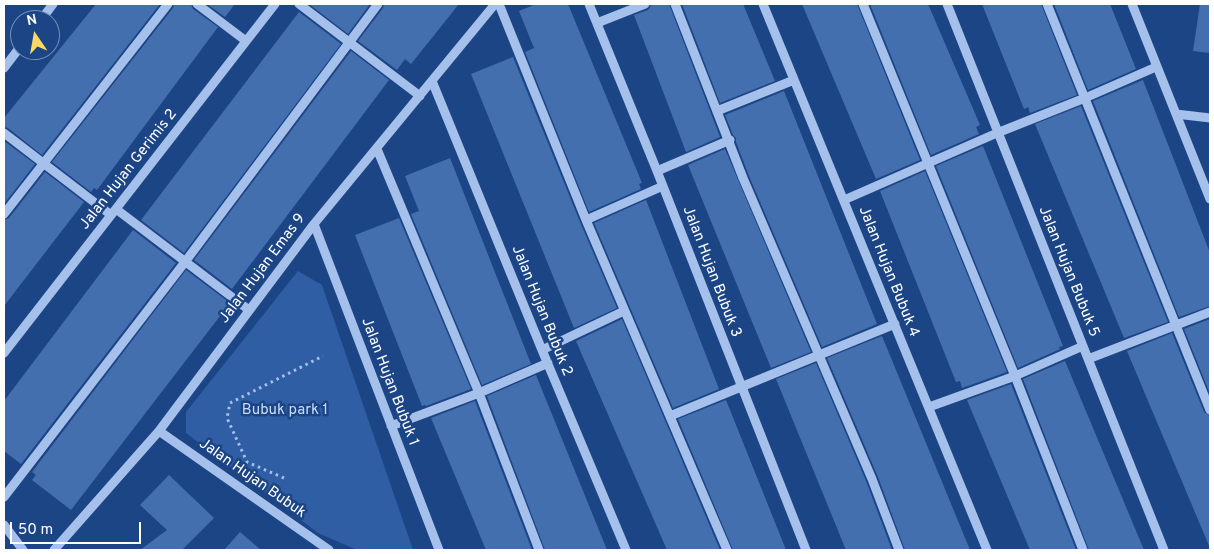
<!DOCTYPE html>
<html>
<head>
<meta charset="utf-8">
<style>
  body { margin:0 }
  #map { position:relative; width:1214px; height:554px; overflow:hidden; background:#1c4586; font-family:Overpass,sans-serif }
  canvas { display:block }
  .frame { position:absolute; inset:0; border:5px solid #fff; pointer-events:none }
  .north { position:absolute; left:10px; top:10px; width:50px; height:50px; box-sizing:border-box; background:#1c4586; border:1px solid #778fb6; border-radius:50%; rotate:348deg; font-size:14px; font-weight:700; line-height:20px; text-align:center; color:#fff }
  .north::after { content:''; display:block; margin:auto; width:18px; height:22px; background:#fcd761; clip-path:polygon(50% 0,100% 100%,50% 72%,0 100%) }
  .scale { position:absolute; left:10px; top:522px; width:131px; height:22px; box-sizing:border-box; border:2px solid #fff; border-top:0; padding-left:6px; font-size:15px; line-height:18px; white-space:nowrap; color:#fff; -webkit-text-stroke:4px #1c4586; paint-order:stroke }
</style>
</head>
<body>
<div id="map">
<canvas width="1214" height="554"></canvas>
<div class="frame"></div>
<div class="north">N</div>
<div class="scale">50 m</div>
</div>
<script>
const c = document.querySelector('canvas').getContext('2d');
c.lineJoin = 'round';
function fill(path, color) { c.fillStyle = color; c.fill(path, 'evenodd'); }
const shape = rows => new Path2D(rows.map(r => 'M' + r).join(''));
function trace(path, color, width, dash) { c.strokeStyle = color; c.lineWidth = width; c.lineCap = dash ? 'butt' : 'round'; c.setLineDash(dash || []); c.stroke(path); }
function label(font, color, halo, rows, align = 'center') {
  c.font = font + ' Overpass,sans-serif'; c.lineWidth = 5; c.setLineDash([]); c.textBaseline = 'middle'; c.strokeStyle = halo; c.fillStyle = color; for (const [text, x, y, turn = 0] of rows) {
    c.save(); c.translate(x, y); c.rotate((+turn || 0) * Math.PI / 180); c.textAlign = isNaN(turn) ? turn : align; if (halo) c.strokeText(text, 0, 0); c.fillText(text, 0, 0); c.restore();
  }
}
const green = shape([
  [298,271,322,285,413,550,357,550,318,533,186,433,186,412]
]);
const building = shape([
  [96,4,160,4,42,155,8,128,4,127,4,118],
  [174,4,191,4,193,9,218,27,97,190,94,188,91,192,52,162,173,8],
  [207,4,235,4,225,17],
  [309,4,370,4,348,34],
  [384,4,459,4,411,64,405,59,397,70,358,41,383,8],
  [536,4,568,4,642,183,639,184,641,189,589,212,525,52,534,48,519,11],
  [652,4,669,4,720,137,686,152,634,15,648,10],
  [682,4,743,4,775,81,720,103],
  [802,4,857,4,920,160,876,179],
  [870,4,928,4,980,125,976,127,979,134,931,155],
  [982,4,1041,4,1077,95,1030,113,1028,107,1024,109],
  [1054,4,1110,4,1136,69,1088,90],
  [1200,4,1210,4,1210,53,1193,51],
  [299,12,341,44,184,253,141,220],
  [351,51,389,80,232,289,194,260],
  [513,57,580,222,617,308,574,328,471,74],
  [1143,80,1210,253,1210,306,1179,317,1093,101],
  [784,91,877,324,822,347,749,176,736,142,736,138,733,135,725,115],
  [1081,106,1168,322,1124,338,1035,124],
  [4,141,35,164,4,204],
  [983,146,1063,346,1059,347,1060,349,1018,368,936,166],
  [725,149,811,352,771,368,688,165],
  [450,158,531,364,482,385,411,214,419,211,405,176],
  [925,171,1007,372,962,388,960,381,956,382,880,191],
  [45,172,84,202,4,306,4,220,9,218],
  [646,200,719,389,673,408,594,223],
  [399,218,471,389,426,406,425,405,422,406,355,235],
  [133,230,176,263,21,464,4,451,4,401],
  [186,270,230,303,71,510,32,480,36,475,32,472],
  [622,319,720,550,667,550,576,341],
  [1210,319,1210,394,1184,329],
  [1172,333,1204,412,1210,416,1210,548,1127,351],
  [882,336,970,550,905,550,878,477,827,358],
  [1065,361,1144,550,1089,550,1023,379],
  [816,363,866,481,892,550,846,550,776,379],
  [536,375,607,550,545,550,487,396],
  [1011,384,1076,550,1030,550,967,400],
  [726,400,786,550,733,550,678,419],
  [475,401,532,550,486,550,431,418],
  [169,475,214,518,182,550,140,550,167,530,140,505],
  [240,532,261,550,224,550]
]);
const path = shape([
  [284,478,247,462,227,418,230,403,323,356]
]);
const minor = shape([
  [197,4,246,41],
  [299,4,420,96],
  [499,4,586,220,727,550],
  [589,4,657,171,806,550],
  [675,4,743,178,872,479,899,550],
  [763,4,987,550],
  [863,4,1015,376,1083,550],
  [947,4,1164,550],
  [1047,4,1210,410],
  [1132,4,1210,199],
  [41,20,53,4],
  [597,23,645,4],
  [4,68,20,47],
  [432,81,542,350,626,550],
  [717,111,794,80],
  [1176,114,1210,118],
  [4,133,111,215],
  [377,149,479,393,539,550],
  [657,171,730,140],
  [844,200,997,133,1085,98,1156,67],
  [116,209,249,310],
  [4,214,168,4],
  [586,220,663,186],
  [314,224,439,550],
  [542,350,624,311],
  [4,353,275,4],
  [1088,359,1210,312],
  [929,407,1015,376,1083,346],
  [670,416,895,324],
  [391,426,479,393,548,363],
  [159,431,329,550],
  [4,497,185,262,378,4],
  [4,525,23,550],
  [54,550,159,431,314,224,495,4]
]);
const streetNames = [
  ["Jalan Hujan Gerimis 2",129,170,-52],
  ["Jalan Hujan Emas 9",263,269,-53],
  ["Jalan Hujan Bubuk 3",711,272,69],
  ["Jalan Hujan Bubuk 4",888,272,68],
  ["Jalan Hujan Bubuk 5",1068,272,68],
  ["Jalan Hujan Bubuk 2",541,311,68],
  ["Jalan Hujan Bubuk 1",389,382,69],
  ["Jalan Hujan Bubuk",252,479,35]
];
const parkNames = [
  ["Bubuk park 1",285,411]
];
fill(green, '#2f5ea4');
fill(building, '#446faf');
trace(path, '#a4c0eb', 3, [2.5, 4]);
trace(minor, '#a4c0eb', 9);
label('15px', '#fff', '#1c4586', streetNames);
label('15px', '#c9dcf8', '#1c4586', parkNames);
</script>
</body>
</html>
